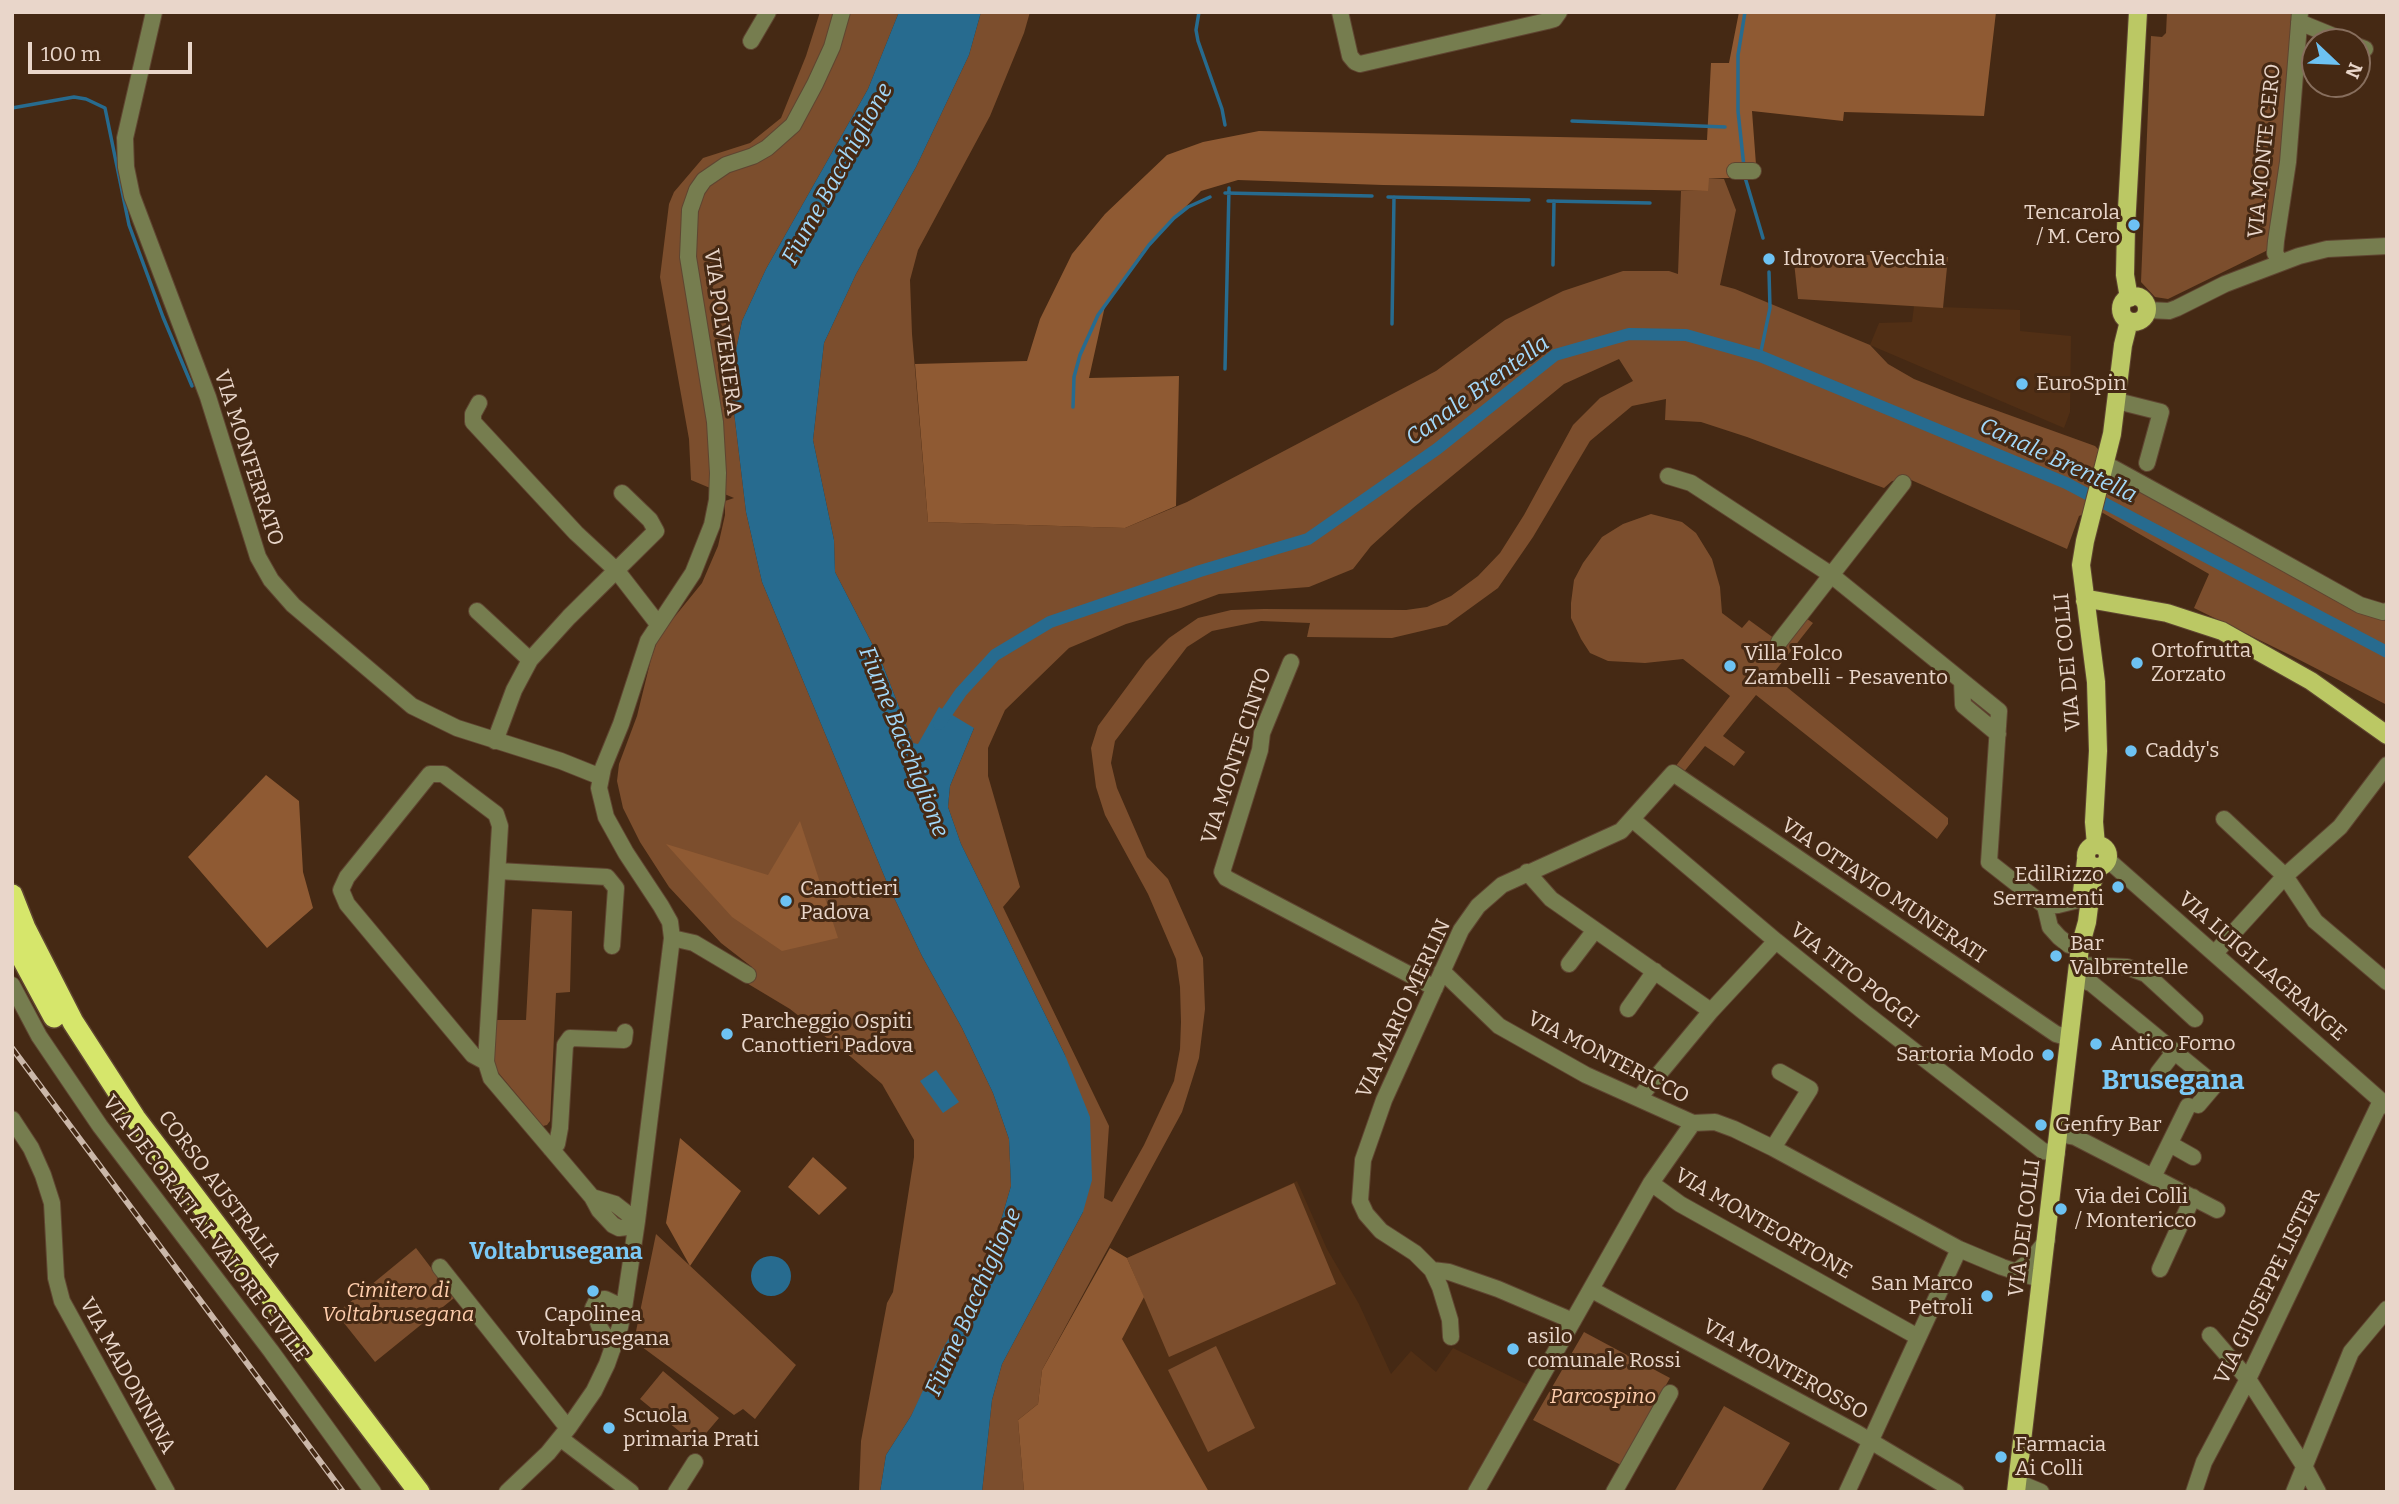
<!DOCTYPE html>
<html>
<head>
<meta charset="utf-8">
<style>
  body { margin:0 }
  #map { position:relative; width:2399px; height:1504px; overflow:hidden; background:#452914; font-family:Bitter,serif }
  canvas { display:block }
  .frame { position:absolute; inset:0; border:14px solid #e9d6ca; pointer-events:none }
  .north { position:absolute; left:2301px; top:28px; width:70px; height:70px; box-sizing:border-box; background:#452914; border:2px solid #876e5d; border-radius:50%; rotate:113deg; font-size:19px; font-weight:700; line-height:28px; text-align:center; color:#e9d6ca }
  .north::after { content:''; display:block; margin:auto; width:24px; height:32px; background:#6dc2f3; clip-path:polygon(50% 0,100% 100%,50% 72%,0 100%) }
  .scale { position:absolute; left:28px; top:42px; width:164px; height:32px; box-sizing:border-box; border:4px solid #e9d6ca; border-top:0; padding-left:9px; font-size:21px; line-height:24px; white-space:nowrap; color:#e9d6ca; -webkit-text-stroke:5px #452914; paint-order:stroke }
</style>
</head>
<body>
<div id="map">
<canvas width="2399" height="1504"></canvas>
<div class="frame"></div>
<div class="north">N</div>
<div class="scale">100 m</div>
</div>
<script>
const c = document.querySelector('canvas').getContext('2d');
c.lineJoin = 'round';
function fill(path, color) { c.fillStyle = color; c.fill(path, 'evenodd'); }
const shape = rows => new Path2D(rows.map(r => 'M' + r).join(''));
function trace(path, color, width, dash) { c.strokeStyle = color; c.lineWidth = width; c.lineCap = dash ? 'butt' : 'round'; c.setLineDash(dash || []); c.stroke(path); }
function label(font, color, halo, rows, align = 'center') {
  c.font = font + ' Bitter,serif'; c.lineWidth = 6; c.setLineDash([]); c.textBaseline = 'middle'; c.strokeStyle = halo; c.fillStyle = color; for (const [text, x, y, turn = 0] of rows) {
    c.save(); c.translate(x, y); c.rotate((+turn || 0) * Math.PI / 180); c.textAlign = isNaN(turn) ? turn : align; if (halo) c.strokeText(text, 0, 0); c.fillText(text, 0, 0); c.restore();
  }
}
const built = shape([
  [1914,306,2020,310,2020,331,2071,336,2070,412,2064,428,1870,345,1879,323,1912,322],
  [1297,1181,1327,1249,1359,1304,1391,1374,1411,1351,1436,1372,1453,1348,1528,1385,1467,1492,1139,1492,1110,1248,1127,1258]
]);
const green = shape([
  [820,12,899,12,868,89,766,269,742,321,730,379,746,512,762,582,888,885,922,956,962,1028,993,1093,1009,1139,1011,1186,997,1234,966,1308,911,1416,886,1455,880,1492,859,1492,861,1441,887,1303,893,1292,914,1157,914,1140,882,1084,851,1057,790,1009,745,982,752,967,721,943,669,887,640,842,623,808,617,781,619,764,637,716,651,659,659,636,702,583,718,546,725,515,725,501,734,498,691,480,689,439,660,277,669,204,674,192,703,158,750,143,781,118,806,56],
  [981,12,1030,12,1024,33,990,116,918,250,910,280,912,334,928,522,1125,528,1187,502,1436,371,1505,320,1563,291,1623,271,1669,271,1678,274,1681,191,1708,191,1708,178,1724,179,1736,210,1720,285,1735,289,1870,345,1888,364,1914,379,1962,398,2095,446,2109,460,2387,617,2387,705,2292,656,2194,608,2209,574,2096,509,2079,516,2067,549,1909,479,1892,481,1884,488,1747,437,1701,422,1665,420,1666,399,1632,406,1590,441,1533,537,1498,588,1447,625,1392,638,1307,637,1310,623,1261,621,1212,631,1187,647,1115,741,1111,763,1117,788,1147,857,1168,879,1203,958,1205,1009,1199,1058,1182,1112,1042,1370,1038,1404,1018,1420,1024,1492,982,1492,992,1400,1002,1364,1083,1212,1065,1055,961,844,948,807,950,786,974,728,917,745,913,743,882,663,835,572,834,540,813,440,824,343,856,274,916,167,969,55],
  [1619,359,1633,381,1600,398,1573,425,1524,515,1500,553,1478,576,1451,596,1427,607,1406,610,1264,609,1231,610,1198,618,1169,638,1146,661,1098,726,1091,748,1096,787,1105,815,1148,894,1176,959,1180,987,1181,1022,1180,1049,1174,1081,1144,1145,1112,1202,1104,1198,1109,1126,1003,907,1020,887,988,776,988,748,1005,710,1069,648,1126,624,1181,608,1219,594,1309,587,1353,569,1371,546,1413,508,1564,384],
  [2167,12,2297,12,2281,182,2268,250,2168,299,2155,297,2141,282,2151,36,2162,37,2166,33],
  [1793,253,1948,257,1943,308,1798,299],
  [1651,514,1682,522,1696,533,1712,559,1720,587,1722,613,1742,628,1749,620,1782,644,1803,616,1813,623,1772,675,1948,818,1948,824,1937,839,1756,695,1723,736,1745,752,1734,766,1705,746,1683,773,1675,767,1730,696,1683,659,1645,663,1608,661,1590,653,1581,639,1571,618,1571,603,1574,580,1583,563,1602,537,1623,524],
  [532,909,572,911,570,992,556,993,550,1121,547,1125,543,1126,497,1071,494,1062,495,1020,526,1020],
  [1294,1183,1336,1284,1169,1357,1127,1258],
  [656,1234,796,1365,755,1419,743,1409,734,1415,634,1341],
  [416,1248,454,1298,375,1362,340,1318,341,1316,338,1312],
  [1584,1332,1670,1378,1621,1465,1533,1420],
  [1216,1346,1255,1428,1208,1452,1168,1370],
  [663,1371,719,1418,696,1445,640,1399],
  [1724,1406,1790,1443,1761,1492,1674,1492]
]);
const forest = shape([
  [1739,12,1996,12,1984,116,1844,112,1843,121,1752,111,1757,178,1709,178,1708,191,1383,185,1238,180,1201,191,1142,252,1105,306,1089,378,1179,376,1176,506,1125,528,928,522,915,364,1027,361,1040,319,1072,254,1105,214,1167,155,1203,142,1259,131,1707,140,1711,63,1729,63],
  [266,775,299,801,303,872,313,908,267,948,188,857],
  [800,821,838,938,782,951,732,917,666,844,768,875],
  [680,1138,741,1191,690,1266,666,1223],
  [813,1157,847,1188,819,1215,788,1187],
  [1110,1248,1127,1258,1144,1297,1122,1339,1209,1492,1024,1492,1018,1420,1038,1404,1042,1370]
]);
const water = shape([
  [899,12,981,12,969,55,916,167,856,274,824,343,813,440,834,540,835,572,882,663,913,743,918,744,939,707,974,728,950,786,948,807,961,844,1065,1055,1090,1117,1092,1180,1083,1212,1002,1364,992,1400,982,1492,880,1492,886,1455,911,1416,941,1352,966,1308,997,1234,1011,1186,1009,1139,993,1093,962,1028,922,956,888,885,762,582,746,512,730,379,742,321,766,269,868,89],
  [936,1070,959,1102,943,1113,920,1081],
  '751 1276a20 20 0 1 1 40 0a20 20 0 1 1-40 0Z'
]);
const stream = shape([
  [1199,12,1196,30,1198,41,1222,109,1225,125],
  [12,108,74,97,86,99,105,108,129,225,163,317,192,386],
  [1572,121,1725,127],
  [1744,167,1738,111,1738,55,1745,12],
  [1744,174,1763,238],
  [1225,193,1372,196],
  [1388,197,1529,200],
  [1548,201,1650,203],
  [1553,265,1554,201],
  [1392,324,1394,197],
  [1760,356,1770,308,1769,272],
  [1225,369,1229,188],
  [1073,407,1074,377,1080,355,1098,315,1149,245,1174,218,1188,207,1210,197]
]);
const canal = shape([
  [939,724,961,692,995,655,1050,622,1200,571,1308,539,1437,449,1555,355,1629,334,1686,335,1760,356,2066,483,2387,652]
]);
const minor = shape([
  [154,12,125,138,126,167,132,196,208,397,258,557,271,580,293,605,412,706,457,728,561,761,601,777],
  [1340,12,1350,56,1355,62,1360,64,1547,21,1554,19,1559,12],
  [2299,22,2348,42],
  [751,41,768,12],
  [2357,46,2365,49],
  [1735,171,1753,171],
  [2280,262,2275,253,2276,241,2288,162,2300,12],
  [2147,310,2169,311,2177,308,2225,284,2299,256,2327,249,2387,246],
  [2117,401,2161,412,2147,463],
  [479,403,473,414,473,422,576,533,617,571,658,624],
  [2105,466,2113,468,2195,513,2360,605,2383,612,2387,611],
  [1668,476,1691,483,1830,574,1999,711,1989,862,2045,906],
  [477,611,530,660],
  [1779,642,1903,483],
  [1291,662,1262,733,1260,750,1222,872,1226,878,1435,988],
  [1962,681,1963,705,1998,734],
  [495,741,514,690,530,660,569,617,656,531,650,520,622,493],
  [2224,819,2285,876,2315,921,2387,982],
  [1633,820,1776,941,1864,1012,2043,1151,2057,1153],
  [2108,860,2387,1106],
  [498,871,607,877,616,888,612,946],
  [1527,872,1551,899,1711,1011],
  [672,938,694,943,748,975],
  [2080,947,2069,945,2059,937,2050,927,2045,906,2058,905,2082,899],
  [2215,953,2285,876,2340,827,2387,765],
  [1569,964,1595,930],
  [2078,965,2127,967,2146,974,2195,1019],
  [1442,971,1499,1026,1586,1075,1693,1123,1715,1122,1734,1129,1773,1148,1959,1249,2002,1267,2042,1280],
  [2076,979,2091,983,2215,1085,2198,1105],
  [12,985,39,1036,100,1126,271,1351,373,1492],
  [1628,1009,1655,971],
  [486,1062,500,826,496,814,443,774,430,774,347,877,341,890,347,904,473,1055,486,1062,491,1078,592,1197,599,1210,613,1225,619,1228,636,1226],
  [2158,1073,2175,1051],
  [1639,1098,1711,1011,1776,941],
  [12,1119,31,1148,43,1175,52,1203,56,1278,62,1301,167,1492],
  [2059,1134,2075,1137,2217,1210],
  [2170,1144,2193,1157],
  [1773,1148,1810,1089,1780,1072],
  [551,1149,557,1144,560,1128,565,1045,570,1038,624,1040,625,1032],
  [2153,1177,2188,1106],
  [1651,1183,1680,1204,1918,1337],
  [592,1197,615,1204,637,1221],
  [440,1267,563,1422,569,1427],
  [2160,1269,2193,1197],
  [1432,1270,1449,1272,1498,1289,1573,1321],
  [2016,1272,2032,1259,2047,1240],
  [1592,1290,1857,1433,1956,1492],
  [2210,1335,2248,1379,2304,1466,2318,1492],
  [1451,1337,1450,1320,1440,1287,1432,1270,1415,1253,1381,1231,1366,1214,1360,1201,1363,1160,1384,1100,1461,930,1478,906,1502,885,1621,831,1673,773,2056,1034,2070,1038],
  [613,1348,600,1328,593,1308,597,1300,605,1299,624,1308],
  [560,1438,631,1492],
  [2017,1482,2041,1492],
  [507,1492,548,1453,569,1427,594,1391,607,1364,620,1327,624,1308,637,1221,672,938,670,922,661,906,626,853,606,817,599,788,603,768,621,724,648,641,693,573,712,525,717,500,718,473,715,422,688,257,690,210,697,190,704,180,726,165,753,156,767,148,793,125,815,84,832,47,842,12],
  [676,1492,695,1462],
  [1476,1492,1651,1183,1693,1123],
  [1614,1492,1670,1393],
  [1847,1492,1959,1249],
  [2194,1492,2204,1462,2248,1379,2381,1101],
  [2294,1492,2351,1352,2387,1309]
]);
const major = shape([
  '2121 309a13 13 0 1 1 26 0a13 13 0 1 1-26 0Z',
  [2129,298,2125,275,2126,227,2138,12],
  [2085,601,2094,600,2167,613,2222,631,2311,681,2387,735],
  '2086 856a11 11 0 1 1 22 0a11 11 0 1 1-22 0Z',
  [2096,845,2094,822,2098,751,2096,682,2081,565,2085,541,2112,434,2123,345,2129,321],
  [2082,892,2086,860],
  [2016,1492,2080,947,2087,922,2092,883,2099,868]
]);
const highway = shape([
  [12,895,25,928,73,1022,135,1118,419,1492],
  [12,939,54,1017]
]);
const rail = shape([
  [12,1048,343,1492]
]);
const markers = [
  [2134,225,7,"#6dc2f3"],
  [1769,259,7,"#6dc2f3"],
  [2022,384,7,"#6dc2f3"],
  [2137,663,7,"#6dc2f3"],
  [1730,666,7,"#6dc2f3"],
  [2131,751,7,"#6dc2f3"],
  [2118,887,7,"#6dc2f3"],
  [786,901,7,"#6dc2f3"],
  [2056,956,7,"#6dc2f3"],
  [727,1034,7,"#6dc2f3"],
  [2096,1044,7,"#6dc2f3"],
  [2048,1055,7,"#6dc2f3"],
  [2041,1125,7,"#6dc2f3"],
  [2061,1209,7,"#6dc2f3"],
  [593,1291,7,"#6dc2f3"],
  [1987,1296,7,"#6dc2f3"],
  [1513,1349,7,"#6dc2f3"],
  [609,1428,7,"#6dc2f3"],
  [2001,1457,7,"#6dc2f3"]
];
const streetNames = [
  ["VIA MONTE CERO",2265,151,-84],
  ["VIA POLVERIERA",722,332,82],
  ["VIA MONFERRATO",248,458,72],
  ["VIA DEI COLLI",2068,662,-95],
  ["VIA MONTE CINTO",1237,756,-72],
  ["VIA OTTAVIO MUNERATI",1883,891,34],
  ["VIA LUIGI LAGRANGE",2262,967,41],
  ["VIA TITO POGGI",1854,976,38],
  ["VIA MARIO MERLIN",1404,1009,-65],
  ["VIA MONTERICCO",1608,1058,27],
  ["CORSO AUSTRALIA",219,1189,53],
  ["VIA MONTEORTONE",1763,1224,30],
  ["VIA DEI COLLI",2025,1228,-83],
  ["VIA DECORATI AL VALORE CIVILE",205,1229,53],
  ["VIA GIUSEPPE LISTER",2268,1287,-64],
  ["VIA MONTEROSSO",1785,1370,29],
  ["VIA MADONNINA",127,1376,61]
];
const poiNames = [
  ["Tencarola",2120,213,"right"],
  ["/ M. Cero",2120,237,"right"],
  ["Idrovora Vecchia",1783,259],
  ["EuroSpin",2036,384],
  ["Ortofrutta",2151,651],
  ["Zorzato",2151,675],
  ["Villa Folco",1744,654],
  ["Zambelli - Pesavento",1744,678],
  ["Caddy's",2145,751],
  ["EdilRizzo",2104,875,"right"],
  ["Serramenti",2104,899,"right"],
  ["Canottieri",800,889],
  ["Padova",800,913],
  ["Bar",2070,944],
  ["Valbrentelle",2070,968],
  ["Parcheggio Ospiti",741,1022],
  ["Canottieri Padova",741,1046],
  ["Antico Forno",2110,1044],
  ["Sartoria Modo",2034,1055,"right"],
  ["Genfry Bar",2055,1125],
  ["Via dei Colli",2075,1197],
  ["/ Montericco",2075,1221],
  ["San Marco",1973,1284,"right"],
  ["Petroli",1973,1308,"right"],
  ["Capolinea",593,1315,"center"],
  ["Voltabrusegana",593,1339,"center"],
  ["asilo",1527,1337],
  ["comunale Rossi",1527,1361],
  ["Scuola",623,1416],
  ["primaria Prati",623,1440],
  ["Farmacia",2015,1445],
  ["Ai Colli",2015,1469]
];
const parkNames = [
  ["Cimitero di",398,1291],
  ["Voltabrusegana",398,1315],
  ["Parcospino",1603,1397]
];
const waterNames = [
  ["Fiume Bacchiglione",838,174,-61],
  ["Canale Brentella",1478,391,-36],
  ["Canale Brentella",2058,461,25],
  ["Fiume Bacchiglione",903,742,68],
  ["Fiume Bacchiglione",974,1302,-66]
];
const neighbourhoodNames = [
  ["Voltabrusegana",556,1253]
];
const districtNames = [
  ["Brusegana",2173,1081]
];
fill(built, '#512f15');
fill(green, '#7c4e2d');
fill(forest, '#8f5a33');
fill(water, '#276b8f');
trace(stream, '#276b8f', 3.5);
trace(canal, '#276b8f', 12);
trace(minor, '#5f4531', 18);
trace(major, '#5f4531', 20);
trace(highway, '#5f4531', 24);
trace(minor, '#767d4f', 16);
trace(major, '#bbc864', 18);
trace(highway, '#d6e66b', 21);
trace(rail, '#cbb7a9', 6);
trace(rail, '#452914', 3.5, [10]);
for (const [x, y, r, color] of markers) { const dot = new Path2D(); dot.arc(x, y, r, 0, 2 * Math.PI); c.fillStyle = color; c.fill(dot); trace(dot, '#452914', 2.5); }
label('21px', '#e9d6ca', '#452914', streetNames);
label('21px', '#e9d6ca', '#452914', poiNames, 'left');
label('italic 21px', '#fecdac', '#452914', parkNames);
label('italic 23px', '#a3d8f9', '#452914', waterNames);
label('bold 23px', '#7bc9f6', '#452914', neighbourhoodNames);
label('bold 28px', '#7bc9f6', '#452914', districtNames);
</script>
</body>
</html>
